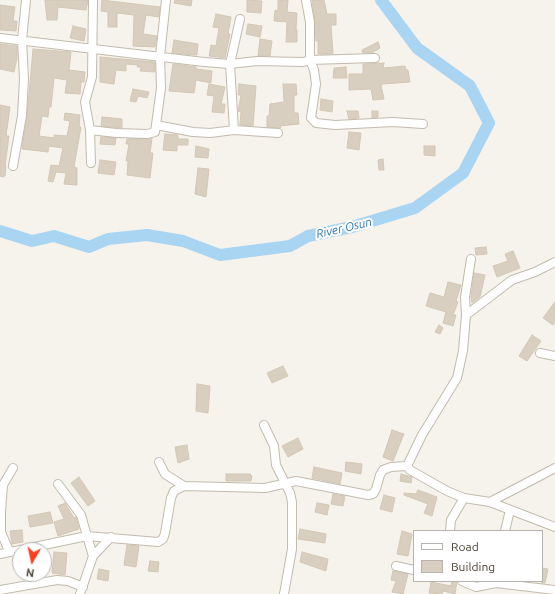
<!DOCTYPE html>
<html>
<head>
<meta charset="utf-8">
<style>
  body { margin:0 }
  #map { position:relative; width:555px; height:594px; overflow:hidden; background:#f6f3ec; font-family:Ubuntu,sans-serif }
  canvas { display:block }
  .legend { position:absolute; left:413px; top:530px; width:130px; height:52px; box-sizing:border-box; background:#fff; border:1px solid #b7b4b0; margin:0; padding:5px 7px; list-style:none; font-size:12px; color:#4b4439 }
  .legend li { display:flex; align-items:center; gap:8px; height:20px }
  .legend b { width:20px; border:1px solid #b7b4b0 }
  .north { position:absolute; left:12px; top:542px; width:40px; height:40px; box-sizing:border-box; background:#fff; border:1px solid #b7b4b0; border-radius:50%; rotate:189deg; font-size:11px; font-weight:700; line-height:16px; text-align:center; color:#4b4439 }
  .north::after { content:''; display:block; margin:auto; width:14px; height:18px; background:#fc3f1d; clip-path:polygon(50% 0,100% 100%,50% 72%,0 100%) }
</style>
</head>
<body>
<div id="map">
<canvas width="555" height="594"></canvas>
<ul class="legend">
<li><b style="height:5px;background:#fff"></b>Road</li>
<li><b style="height:11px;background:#d8cfc1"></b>Building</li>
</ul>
<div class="north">N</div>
</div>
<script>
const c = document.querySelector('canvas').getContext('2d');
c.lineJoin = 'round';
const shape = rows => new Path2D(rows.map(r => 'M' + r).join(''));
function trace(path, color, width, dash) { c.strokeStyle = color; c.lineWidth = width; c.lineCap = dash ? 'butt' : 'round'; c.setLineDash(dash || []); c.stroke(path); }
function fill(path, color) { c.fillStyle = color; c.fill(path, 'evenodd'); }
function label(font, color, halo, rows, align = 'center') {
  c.font = font + ' Ubuntu,sans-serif'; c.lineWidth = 4; c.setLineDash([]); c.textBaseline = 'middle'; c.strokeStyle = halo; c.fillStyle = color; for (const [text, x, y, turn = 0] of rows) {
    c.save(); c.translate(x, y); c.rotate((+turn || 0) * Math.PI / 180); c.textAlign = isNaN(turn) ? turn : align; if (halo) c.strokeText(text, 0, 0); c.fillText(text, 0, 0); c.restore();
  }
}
const river = shape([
  [0,231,32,241,54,236,89,247,108,239,147,235,183,241,220,255,290,246,308,236,352,227,415,208,463,173,489,123,470,86,417,48,381,0]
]);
const building = shape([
  [45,0,88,0,86,10,58,7,57,20,47,20,45,0],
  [102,0,160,7,159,17,146,15,143,34,157,36,155,47,133,46,134,15,117,13,117,27,108,27,108,12,101,11,102,0],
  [175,0,192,0,191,6,174,3,175,0],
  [247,0,262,1,261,13,247,12,247,0],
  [278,0,288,0,287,12,297,13,296,30,297,30,297,42,286,42,287,22,274,21,275,10,278,11,278,0],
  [312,0,324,0,327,14,336,14,336,25,331,25,333,54,318,54,318,41,316,41,315,22,312,0],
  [0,5,15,7,13,21,17,21,16,31,0,30,0,5],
  [216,14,231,17,228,34,230,34,225,58,209,56,211,45,216,46,219,28,213,27,216,14],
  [248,24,262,26,260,37,246,34,248,24],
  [73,26,86,29,84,41,70,38,73,26],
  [260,39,272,41,270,56,258,56,260,39],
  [174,40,198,44,197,55,172,53,174,40],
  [378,42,380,48,372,53,363,53,362,50,378,42],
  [0,44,17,46,17,58,14,72,0,69,0,44],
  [33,49,71,52,69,70,85,72,84,82,81,82,80,94,65,93,67,80,54,78,51,107,49,107,48,117,42,116,39,136,54,138,54,135,67,136,70,121,64,120,65,113,80,115,79,127,81,127,74,167,77,168,77,185,64,184,66,173,56,172,53,182,48,181,51,165,59,166,63,148,49,146,48,152,22,149,27,117,33,49],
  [100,57,155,62,155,72,140,71,141,67,137,67,138,65,126,64,126,71,116,70,114,84,100,82,100,57],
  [384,63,383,68,405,66,406,70,408,70,410,82,383,84,381,85,384,99,373,100,371,89,349,90,349,74,363,74,363,64,384,63],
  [173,64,196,67,196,69,212,71,211,83,196,80,194,93,169,91,173,64],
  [346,67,347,78,333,78,334,68,346,67],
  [209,84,225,87,221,104,225,104,224,113,212,112,214,96,207,95,209,84],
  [239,84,256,86,253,126,240,125,241,112,238,111,241,95,238,95,239,84],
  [283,84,296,84,297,95,294,95,294,113,298,113,299,124,280,126,281,128,267,127,267,116,269,116,270,104,284,102,283,84],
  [133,89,149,92,147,98,138,96,136,102,130,101,133,89],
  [321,99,333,101,332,112,320,110,321,99],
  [0,105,10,107,6,136,9,136,5,166,6,166,5,176,3,177,0,176,0,105],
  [347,111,358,111,359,118,349,119,347,111],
  [372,111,378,111,378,117,372,118,372,111],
  [102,117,122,119,122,128,101,126,102,117],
  [349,132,361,133,359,150,347,148,349,132],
  [165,134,178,135,178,139,188,139,188,145,177,145,177,151,163,150,165,134],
  [101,137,116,138,115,145,100,144,101,137],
  [152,138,150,153,153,153,150,178,127,175,128,161,126,161,129,144,126,144,127,139,152,138],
  [196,146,209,149,208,158,195,157,196,146],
  [424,146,435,146,435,156,424,155,424,146],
  [383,159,384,170,379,170,378,160,383,159],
  [100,160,116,162,114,175,98,173,100,160],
  [198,168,209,169,206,197,195,194,198,168],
  [486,247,487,254,476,255,475,248,486,247],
  [513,251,520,268,497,277,493,266,508,261,505,254,513,251],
  [474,273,485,275,480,297,472,303,471,297,474,273],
  [448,282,461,285,456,301,458,302,453,315,456,315,453,326,443,323,446,312,426,306,430,293,444,297,448,282],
  [555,302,555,322,553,325,543,318,555,302],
  [439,325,443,328,440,334,435,332,439,325],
  [532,335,541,341,527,361,519,356,532,335],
  [283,366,288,376,272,383,267,373,283,366],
  [197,384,210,386,208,413,196,411,197,384],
  [392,430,404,434,393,461,383,457,392,430],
  [298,438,303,449,288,457,282,446,298,438],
  [187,445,189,459,178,463,175,447,187,445],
  [346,462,362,464,361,474,345,471,346,462],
  [314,467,342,473,340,484,312,478,314,467],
  [226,474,250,474,252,476,251,481,226,481,226,474],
  [401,474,412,477,411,483,400,481,401,474],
  [79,477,95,501,88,506,71,483,79,477],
  [418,490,437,497,432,516,424,513,428,504,404,495,404,493,416,494,418,490],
  [333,494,345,496,343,506,331,504,333,494],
  [384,495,395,498,392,512,380,509,384,495],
  [65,503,74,518,76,517,79,529,58,536,54,522,64,519,58,506,65,503],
  [317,503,329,505,327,515,315,512,317,503],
  [50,512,53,523,30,527,28,516,50,512],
  [300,529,326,534,325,543,298,539,300,529],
  [22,530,23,542,12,544,10,531,22,530],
  [402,531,412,534,408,556,397,554,402,531],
  [127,545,139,546,136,567,124,565,127,545],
  [54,552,67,553,65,575,52,573,54,552],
  [302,552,328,559,326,571,300,562,302,552],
  [150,561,159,562,158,572,148,571,150,561],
  [542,568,548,569,545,583,542,583,542,568],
  [99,569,109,571,108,581,97,579,99,569],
  [393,571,408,574,403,594,392,592,396,581,391,580,393,571],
  [452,581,457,581,455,594,443,591,442,594,429,593,431,582,451,586,452,581]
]);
const minor = shape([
  [0,38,204,62,230,64,257,61,303,62,310,60,310,22,306,0],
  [375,58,310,60,314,70,316,84,311,118,316,123,335,125,393,122,423,124],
  [156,125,193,132,210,133,234,130,230,64,240,19],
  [90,130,116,133,147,134,155,132,161,88,160,56,166,0],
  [234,130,278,133],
  [91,163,90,130,85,102,92,77,93,0],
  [13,166,22,116,24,79,22,40,26,0],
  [555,262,535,272,512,280,466,315,463,351,457,378,422,435,407,466,410,470,447,491,464,498,490,502,555,527],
  [466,315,465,297,471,259],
  [540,353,555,356],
  [264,425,274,446,276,465,290,493,292,502,292,549,284,594],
  [159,462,165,474,184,486],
  [490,502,555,468],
  [450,531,451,520,464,498],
  [505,531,510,510],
  [9,551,1,532,1,512,3,485,13,468],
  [0,554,87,536,81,515,58,484],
  [93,556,111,537],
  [396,566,414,570],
  [462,581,476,587,496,583,496,581],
  [496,583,555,590],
  [0,590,57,580,68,581,83,587],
  [80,594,93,556,87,536,158,542,163,539,165,533,171,498,174,491,184,486,265,488,296,481,368,495,373,494,376,489,380,475,383,470,391,467,407,466]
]);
const waterNames = [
  ["River Osun",344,228,-13]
];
trace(river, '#a9d4f2', 12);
fill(building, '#d8cfc1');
trace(building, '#d3c7b4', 1);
trace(minor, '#c2bbae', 10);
trace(minor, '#fff', 8);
label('italic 12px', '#2e7ab2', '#fff', waterNames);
</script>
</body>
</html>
